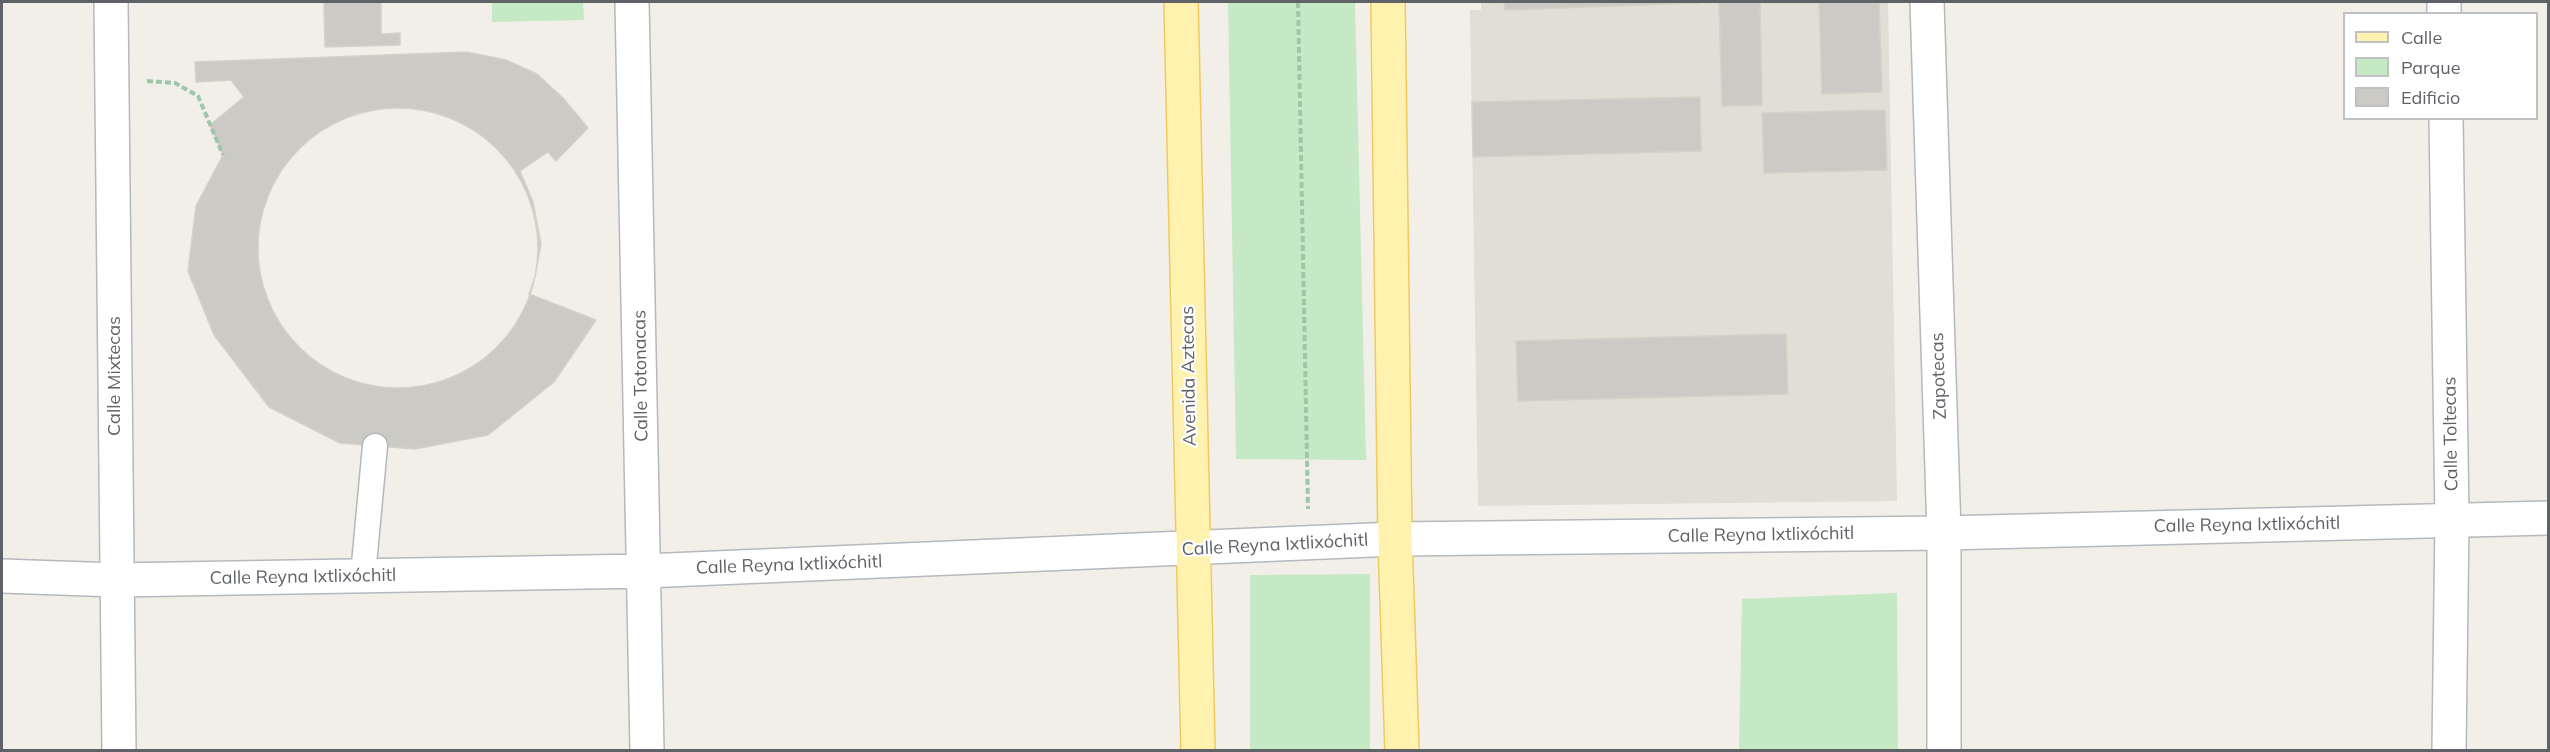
<!DOCTYPE html>
<html>
<head>
<meta charset="utf-8">
<style>
  body { margin:0 }
  #map { position:relative; width:2550px; height:752px; overflow:hidden; background:#f1efe8; font-family:Mulish,sans-serif }
  canvas { display:block }
  .frame { position:absolute; inset:0; border:3px solid #5f6368; pointer-events:none }
  .legend { position:absolute; left:2343px; top:12px; width:195px; height:108px; box-sizing:border-box; background:#fff; border:2px solid #bfc1c3; margin:0; padding:8px 10px; list-style:none; font-size:18px; color:#5f6368 }
  .legend li { display:flex; align-items:center; gap:12px; height:30px }
  .legend b { width:30px; border:2px solid #bfc1c3 }
</style>
</head>
<body>
<div id="map">
<canvas width="2550" height="752"></canvas>
<div class="frame"></div>
<ul class="legend">
<li><b style="height:8px;background:#fff2af"></b>Calle</li>
<li><b style="height:16px;background:#c5e8c5"></b>Parque</li>
<li><b style="height:16px;background:#cccac5"></b>Edificio</li>
</ul>
</div>
<script>
const c = document.querySelector('canvas').getContext('2d');
c.lineJoin = 'round';
function fill(path, color) { c.fillStyle = color; c.fill(path, 'evenodd'); }
const shape = rows => new Path2D(rows.map(r => 'M' + r).join(''));
function trace(path, color, width, dash) { c.strokeStyle = color; c.lineWidth = width; c.lineCap = dash ? 'butt' : 'round'; c.setLineDash(dash || []); c.stroke(path); }
function label(font, color, halo, rows, align = 'center') {
  c.font = font + ' Mulish,sans-serif'; c.lineWidth = 4.5; c.setLineDash([]); c.textBaseline = 'middle'; c.strokeStyle = halo; c.fillStyle = color; for (const [text, x, y, turn = 0] of rows) {
    c.save(); c.translate(x, y); c.rotate((+turn || 0) * Math.PI / 180); c.textAlign = isNaN(turn) ? turn : align; if (halo) c.strokeText(text, 0, 0); c.fillText(text, 0, 0); c.restore();
  }
}
const education = shape([
  [1481,2,1888,2,1897,501,1478,506,1470,10,1481,10]
]);
const green = shape([
  [492,2,583,2,584,20,492,22],
  [1228,2,1355,2,1366,460,1236,459],
  [1370,574,1370,750,1250,750,1250,575],
  [1897,593,1898,750,1739,750,1742,599]
]);
const building = shape([
  [324,2,381,2,381,34,400,33,400,45,325,47,324,2],
  [1504,2,1699,2,1699,3,1505,10,1504,2],
  [1719,2,1760,2,1762,105,1722,106,1719,2],
  [1819,2,1879,2,1882,92,1822,94,1819,2],
  [467,52,506,60,537,74,564,99,588,128,556,161,548,152,520,171,533,202,541,244,535,277,529,294,596,320,554,382,488,435,415,449,340,443,269,407,214,335,188,271,196,206,223,155,210,125,244,97,231,80,196,82,195,62,467,52],
  [1700,97,1701,151,1473,157,1472,102,1700,97],
  '258 248a140 140 0 1 1 280 0a140 140 0 1 1-280 0Z',
  [1885,110,1887,170,1764,173,1762,113,1885,110],
  [1786,334,1788,394,1518,401,1516,341,1786,334]
]);
const path = shape([
  [1298,2,1308,509],
  [147,81,175,83,198,96,223,155]
]);
const pedestrian = shape([
  [363,575,375,446]
]);
const minor = shape([
  [111,2,119,750],
  [632,2,647,750],
  [1927,2,1944,533,1944,750],
  [2,576,117,580,645,571,1395,539,1944,533,2548,518]
]);
const tertiary = shape([
  [2444,2,2444,14],
  [2446,118,2452,519,2449,750]
]);
const primary = shape([
  [1181,2,1198,750],
  [1388,2,1395,539,1402,750]
]);
const streetNames = [
  ["Calle Mixtecas",115,376,-90],
  ["Calle Totonacas",641,376,-91],
  ["Avenida Aztecas",1189,376,-91],
  ["Zapotecas",1939,376,-92],
  ["Calle Toltecas",2451,434,-91],
  ["Calle Reyna Ixtlixóchitl",2247,525,-1],
  ["Calle Reyna Ixtlixóchitl",1761,535,-1],
  ["Calle Reyna Ixtlixóchitl",1275,545,-3],
  ["Calle Reyna Ixtlixóchitl",789,565,-2],
  ["Calle Reyna Ixtlixóchitl",303,577,-1]
];
fill(education, '#e1ded6');
fill(green, '#c5e8c5');
fill(building, '#cccac5');
trace(building, '#d6d1c6', 1.5);
trace(pedestrian, '#b5b8bc', 27);
trace(minor, '#b5b8bc', 36);
trace(tertiary, '#b5b8bc', 36);
trace(primary, '#f2c960', 36);
trace(path, '#9cc7a9', 4, [6, 3]);
trace(pedestrian, '#fff', 24);
trace(minor, '#fff', 33);
trace(tertiary, '#fff', 33);
trace(primary, '#fff2af', 33);
label('18px', '#5f6368', '#fff', streetNames);
</script>
</body>
</html>
